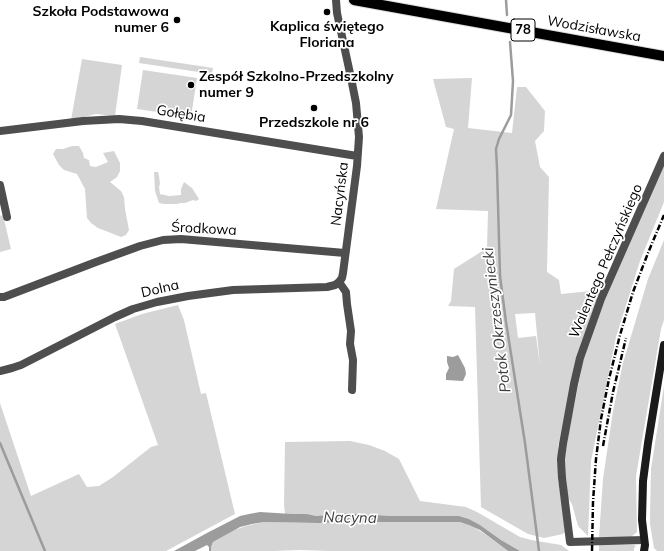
<!DOCTYPE html>
<html>
<head>
<meta charset="utf-8">
<style>
  body { margin:0 }
  canvas { display:block; background:#fff }
</style>
</head>
<body>
<canvas width="664" height="551"></canvas>
<script>
const c = document.querySelector('canvas').getContext('2d');
c.lineJoin = 'round';
function fill(path, color) { c.fillStyle = color; c.fill(path, 'evenodd'); }
const shape = rows => new Path2D(rows.map(r => 'M' + r).join(''));
function trace(path, color, width, dash) { c.strokeStyle = color; c.lineWidth = width; c.lineCap = dash ? 'butt' : 'round'; c.setLineDash(dash || []); c.stroke(path); }
function label(font, color, halo, rows, align = 'center') {
  c.font = font + ' Mulish,sans-serif'; c.lineWidth = 3.5; c.setLineDash([]); c.textBaseline = 'middle'; c.strokeStyle = halo; c.fillStyle = color; for (const [text, x, y, turn = 0] of rows) {
    c.save(); c.translate(x, y); c.rotate((+turn || 0) * Math.PI / 180); c.textAlign = isNaN(turn) ? turn : align; if (halo) c.strokeText(text, 0, 0); c.fillText(text, 0, 0); c.restore();
  }
}
const green = shape([
  [140,57,213,68,212,74,139,63],
  [82,59,122,65,115,116,96,114,71,120],
  [143,70,197,78,191,117,137,109],
  [472,78,468,128,512,133,517,87,526,87,545,111,544,131,535,141,540,167,549,177,547,272,559,280,561,294,601,290,580,349,558,446,558,479,566,531,563,534,544,538,528,534,481,507,475,307,448,306,451,301,454,269,487,248,488,211,436,209,454,129,446,127,433,79],
  [535,313,540,366,536,336,518,338,515,314],
  [72,146,79,146,83,153,84,158,89,160,90,166,96,167,108,162,103,153,114,151,120,163,120,171,117,177,110,182,121,191,124,197,125,209,129,230,126,235,121,237,98,228,91,223,87,218,85,189,77,174,64,170,59,165,53,154,56,149,63,149],
  [664,163,664,202,640,261,616,337,591,461,588,536,578,526,572,504,567,497,565,457,570,426,586,348,623,254],
  [154,172,158,172,159,176,160,184,159,187,160,194,169,196,181,195,181,189,184,182,192,188,199,199,196,201,193,200,185,203,181,203,177,204,164,204,159,203,155,191],
  [3,215,11,249,0,252,0,216],
  [664,240,664,320,661,329,636,476,637,532,631,537,599,537,603,479,613,411,623,363,648,279],
  [178,305,184,320,201,394,206,393,235,514,166,551,0,551,0,403,31,496,79,474,87,487,99,486,113,477,151,447,158,445,115,324,142,314],
  [664,386,664,551,657,551,654,548,650,524,650,514,651,469],
  [350,441,369,445,385,451,399,459,420,501,466,507,477,512,520,537,531,540,561,545,569,551,520,551,501,540,480,525,469,519,459,516,391,516,347,513,316,516,307,514,285,514,284,505,285,442],
  [264,522,319,523,349,522,460,522,465,523,474,527,486,535,508,551,330,551,300,550,274,551,211,551,211,547,213,542,234,530,246,526],
  [599,544,633,545,636,546,634,548,634,551,599,551]
]);
const water = shape([
  [458,355,465,368,466,374,463,381,446,380,446,374,449,368,447,362,447,356,453,357],
  [260,512,292,514,307,514,316,516,347,513,391,516,459,516,469,519,480,525,501,540,520,551,508,551,480,530,469,525,460,522,349,522,319,523,264,522,252,524,240,527,213,542,211,547,211,551,209,551,209,547,207,545,195,551,174,551,207,533,240,516,249,514]
]);
const stream = shape([
  [506,0,507,15],
  [510,42,513,81,511,115,499,139,496,149,497,168,500,276,506,322,525,443,539,551],
  [0,443,45,551]
]);
const minor = shape([
  [336,0,337,13,351,78,356,103,359,137,357,166,343,273,342,278,339,282],
  [0,131,83,121,119,119,142,121,357,156],
  [0,185,7,217],
  [339,282,346,292,347,304,351,331,350,344,353,360,352,390],
  [0,297,4,297,96,262,140,246,163,240,181,239,345,253],
  [0,371,12,368,21,365,115,317,133,309,157,302,188,296,233,290,327,287,335,285,339,282],
  [644,540,570,542,562,478,561,459,563,444,574,384,580,358,601,299,664,156]
]);
const secondary = shape([
  [644,551,645,545,642,520,643,481,648,443,664,345]
]);
const primary = shape([
  [354,0,664,56]
]);
const rail = shape([
  [603,446,613,392,626,338],
  [592,551,593,502,596,459,601,419,609,379,620,335,633,292,648,253,664,215]
]);
const markers = [
  [327,12,4,"#000"],
  [177,20,4,"#000"],
  [191,85,4,"#000"],
  [314,108,4,"#000"]
];
const shields = [
  [523,30,24]
];
const shieldNames = [
  ["78",523,30]
];
const poiNames = [
  ["Szkoła Podstawowa",169,12,"right"],
  ["numer 6",169,28,"right"],
  ["Kaplica świętego",327,27],
  ["Floriana",327,43],
  ["Zespół Szkolno-Przedszkolny",199,77,"left"],
  ["numer 9",199,93,"left"],
  ["Przedszkole nr 6",314,123]
];
const streetNames = [
  ["Wodzisławska",594,29,10],
  ["Gołębia",181,114,9],
  ["Nacyńska",340,194,-83],
  ["Środkowa",204,229,3],
  ["Walentego Pełczyńskiego",606,261,-67],
  ["Dolna",160,289,-13]
];
const waterNames = [
  ["Potok Okrzeszyniecki",497,320,-97],
  ["Nacyna",350,518,1]
];
fill(green, '#d5d5d5');
fill(water, '#9c9c9c');
trace(stream, '#9c9c9c', 2.5);
trace(primary, '#dbdbdb', 12);
trace(minor, '#4e4e4e', 8);
trace(secondary, '#1b1b1b', 8);
trace(primary, '#000', 10);
trace(rail, '#000', 2.5, [6, 2, 1, 2]);
for (const [x, y, r, color] of markers) { const dot = new Path2D(); dot.arc(x, y, r, 0, 2 * Math.PI); c.fillStyle = color; c.fill(dot); trace(dot, '#fff', 1.5); }
for (const [x, y, w] of shields) { const box = new Path2D(); box.roundRect(x - w / 2, y - 11, w, 22, 3); c.fillStyle = '#fff'; c.fill(box); trace(box, '#000', 1); }
label('bold 13px', '#000', null, shieldNames);
label('bold 14px', '#000', '#fff', poiNames);
label('14px', '#000', '#fff', streetNames);
label('italic 15px', '#3d3d3d', '#fff', waterNames);
</script>
</body>
</html>
